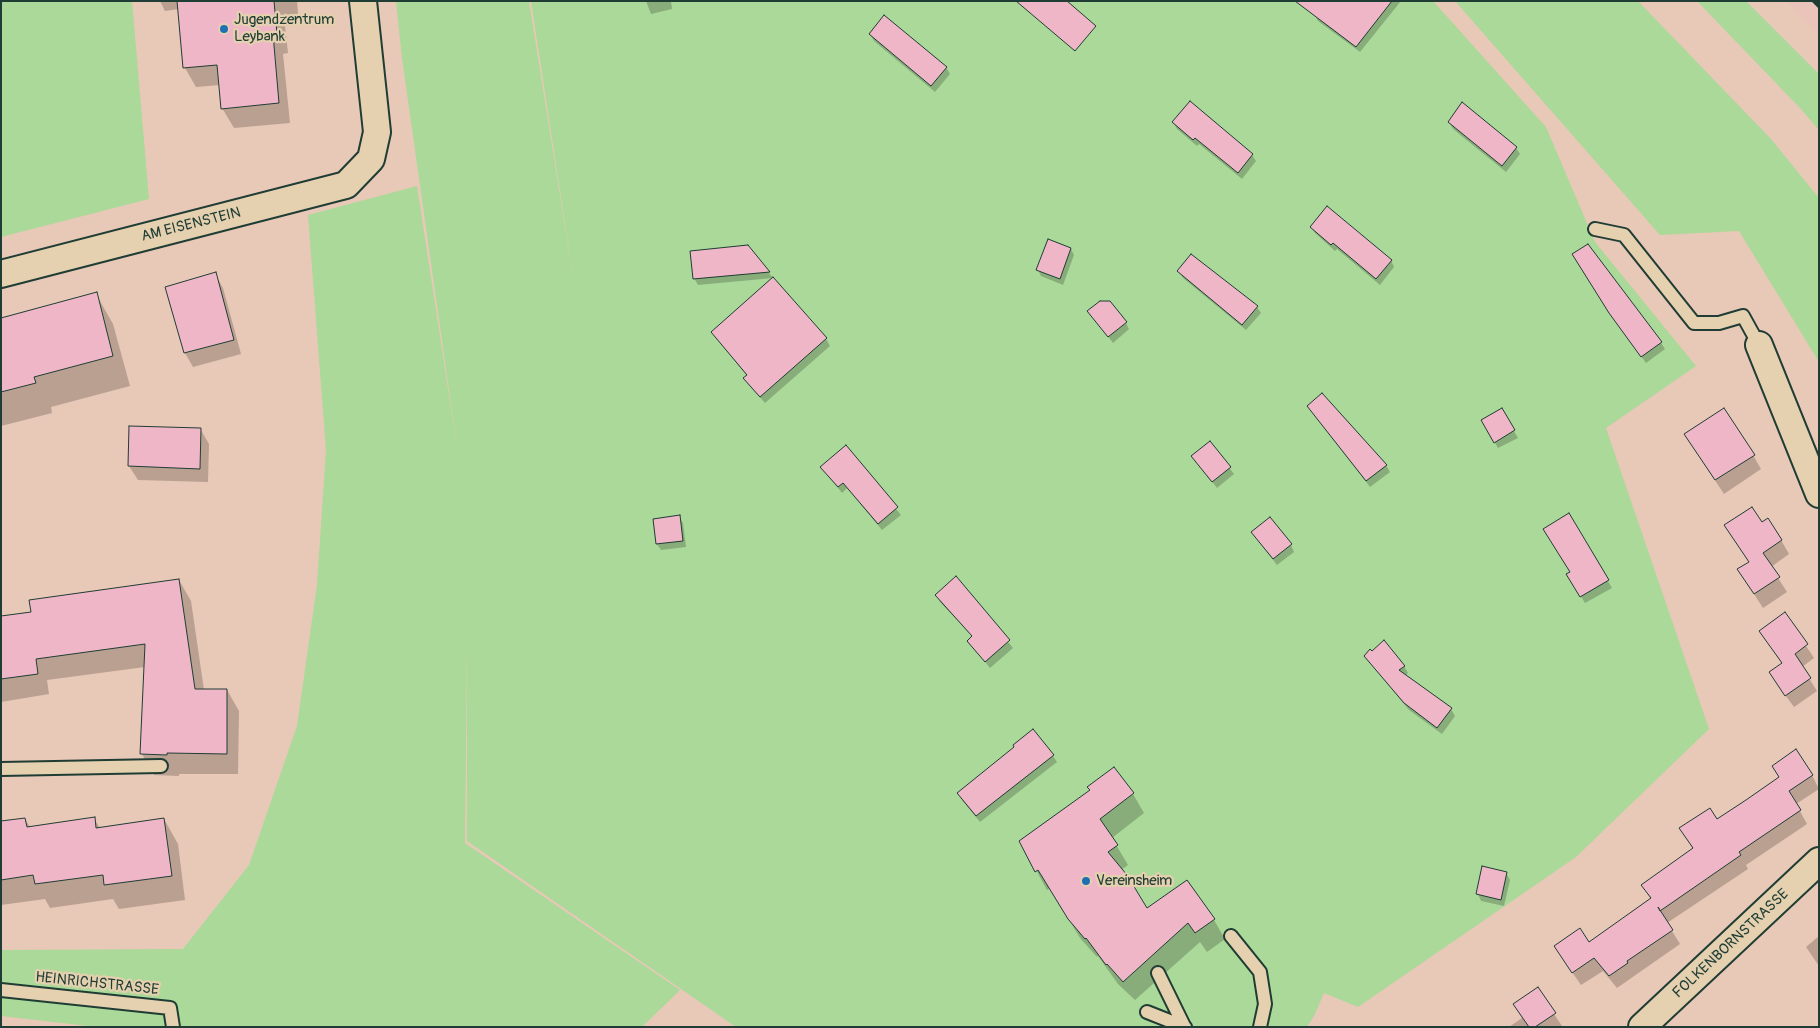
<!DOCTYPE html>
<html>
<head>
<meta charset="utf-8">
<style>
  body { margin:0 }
  #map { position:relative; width:1820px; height:1028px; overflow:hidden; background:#e8c8b6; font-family:Pangolin,sans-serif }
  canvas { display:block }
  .frame { position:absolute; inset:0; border:2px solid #1f3d34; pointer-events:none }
</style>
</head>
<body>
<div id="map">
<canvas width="1820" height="1028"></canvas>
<div class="frame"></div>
</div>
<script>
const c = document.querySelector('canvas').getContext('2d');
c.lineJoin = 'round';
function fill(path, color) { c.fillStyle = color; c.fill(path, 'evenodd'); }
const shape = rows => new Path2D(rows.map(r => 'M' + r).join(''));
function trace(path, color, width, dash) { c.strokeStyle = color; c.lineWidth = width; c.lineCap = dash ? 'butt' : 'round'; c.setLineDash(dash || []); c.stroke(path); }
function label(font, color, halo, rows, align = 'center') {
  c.font = font + ' Pangolin,sans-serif'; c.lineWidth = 4.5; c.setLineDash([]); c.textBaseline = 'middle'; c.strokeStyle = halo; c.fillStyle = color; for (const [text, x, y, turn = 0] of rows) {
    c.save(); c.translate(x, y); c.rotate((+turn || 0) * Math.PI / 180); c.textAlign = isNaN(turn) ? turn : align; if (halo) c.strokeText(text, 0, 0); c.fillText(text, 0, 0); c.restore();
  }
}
const built = shape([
  [1786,1,1819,1,1819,36]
]);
const green = shape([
  [1,1,132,1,149,199,1,237],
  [396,1,529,1,576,296,531,1,1433,1,1546,127,1595,242,1696,366,1606,428,1709,729,1576,857,1358,1007,1324,993,1314,1016,1307,1027,736,1027,467,841,467,641,465,843,680,990,642,1027,97,1027,1,1016,1,950,183,949,249,865,297,726,317,585,326,450,308,215,417,186,458,454,402,58],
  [1455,1,1638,1,1771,139,1819,198,1819,362,1739,231,1660,235],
  [1697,1,1746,1,1819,74,1819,130,1800,108]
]);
const shadow = shape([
  [160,1,297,1,299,25,285,26,288,53,283,54,290,123,234,128,222,108,220,85,196,87,185,68,179,9,165,11],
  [646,1,671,1,672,9,651,14],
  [1324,1,1401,1,1360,52,1318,21,1314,14],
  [870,34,946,67,950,74,935,92,874,41],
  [1463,104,1516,148,1520,154,1506,172,1453,129,1449,122],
  [1173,122,1252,155,1256,161,1242,179,1199,144,1197,146,1177,129],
  [1311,227,1391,260,1394,267,1380,285,1337,249,1335,251,1315,233],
  [747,246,773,278,698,285,694,278],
  [1071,249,1074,255,1063,285,1041,276,1038,270],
  [1179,272,1257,307,1261,313,1246,330,1183,278],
  [215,274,223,288,241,354,193,367,185,353,166,287],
  [773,279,826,339,830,346,765,403,749,385,745,378,747,376,712,332],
  [96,294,113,324,130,386,51,407,52,413,1,426,1,319],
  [1089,312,1126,323,1129,329,1113,343],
  [1615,320,1661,343,1665,349,1646,363],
  [1501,409,1518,438,1498,448,1482,420],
  [1313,413,1386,465,1390,472,1370,487],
  [201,430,209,444,208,482,138,480,129,466],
  [1685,435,1753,455,1761,469,1724,494],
  [1210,443,1234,474,1217,488,1197,462],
  [846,447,901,515,882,530,847,488,842,493,822,468],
  [1568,515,1612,588,1585,603,1568,575,1571,573],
  [679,517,683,523,686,547,661,550,657,544],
  [1762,524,1781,540,1789,554,1771,567,1787,592,1763,608,1747,583,1749,563],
  [1257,539,1291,545,1294,552,1277,565],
  [956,578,1013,648,990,668,969,641,973,637,940,602,937,595],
  [179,580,191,601,204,690,227,690,239,711,238,774,179,774,179,776,154,775,142,754,145,667,47,680,49,694,1,702,1,618,32,613],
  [1785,614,1814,658,1802,667,1817,691,1794,707,1778,685,1782,664,1761,631],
  [1365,656,1404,666,1408,673,1405,676,1451,709,1455,716,1442,734,1409,710],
  [1016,748,1053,756,1057,762,980,822,962,800],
  [1114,769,1133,794,1144,813,1112,838,1128,865,1121,870,1147,910,1187,882,1214,920,1225,939,1207,952,1200,942,1135,1000,1118,984,1098,956,1097,957,1080,938,1050,888,1047,890,1020,841,1091,791],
  [1812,775,1819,789,1796,804,1807,824,1746,865,1748,869,1667,923,1680,944,1617,988,1603,971,1581,985,1563,959,1589,943,1651,900,1643,885,1693,849,1688,841,1717,821],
  [94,818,100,828,164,819,178,844,185,900,119,909,113,899,50,908,45,899,1,905,1,822,25,819,30,827],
  [1506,873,1510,880,1504,906,1481,901,1478,894],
  [1819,936,1819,966,1806,947],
  [1514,1005,1554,1014,1562,1026,1509,1027,1522,1018]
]);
const building = shape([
  [177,1,274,1,277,34,273,34,279,103,221,109,217,65,183,68,177,1],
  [1016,1,1067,1,1096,26,1075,51,1016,1],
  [1295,1,1392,1,1356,47,1295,1],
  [884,15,947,67,931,86,869,34,884,15],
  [1190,101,1253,154,1238,173,1195,138,1193,140,1172,122,1190,101],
  [1462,102,1517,147,1502,166,1448,122,1462,102],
  [1327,206,1392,260,1376,279,1333,243,1331,245,1310,227,1327,206],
  [1048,239,1071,248,1060,279,1036,270,1048,239],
  [1588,244,1662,342,1641,357,1609,313,1572,254,1588,244],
  [748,245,770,272,693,279,690,251,748,245],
  [1191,254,1258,306,1242,325,1177,271,1191,254],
  [216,272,234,340,184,353,165,287,216,272],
  [773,277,827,338,760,397,743,378,747,375,711,332,773,277],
  [97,292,113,356,34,377,36,383,1,392,1,318,97,292],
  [1100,301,1110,301,1127,322,1108,337,1087,311,1100,301],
  [1322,393,1387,465,1366,481,1307,406,1322,393],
  [1502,408,1515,430,1494,443,1481,420,1502,408],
  [1724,408,1755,455,1715,480,1684,434,1724,408],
  [129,426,201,428,200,469,128,466,129,426],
  [1210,441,1231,467,1212,482,1191,456,1210,441],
  [846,445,898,507,878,524,843,483,838,487,820,467,846,445],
  [1752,507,1762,522,1768,518,1782,540,1763,553,1780,577,1754,594,1737,569,1749,562,1724,525,1752,507],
  [1569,513,1609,580,1580,597,1566,574,1570,572,1543,529,1569,513],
  [680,515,683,541,656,544,653,519,680,515],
  [1270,517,1292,544,1273,559,1251,532,1270,517],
  [956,576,1010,640,985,662,967,641,972,636,935,595,956,576],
  [179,579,195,689,227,689,227,754,167,753,167,755,140,754,145,644,36,659,38,674,1,679,1,616,31,612,29,600,179,579],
  [1785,612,1808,644,1795,654,1811,678,1785,696,1769,672,1782,663,1759,631,1785,612],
  [1384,640,1405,666,1399,670,1452,708,1437,728,1404,703,1364,656,1370,649,1372,651,1384,640],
  [1033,729,1054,755,976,816,957,793,1014,747,1013,745,1033,729],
  [1796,749,1813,775,1789,791,1801,810,1739,852,1741,855,1660,911,1658,907,1673,930,1627,961,1628,963,1609,976,1594,958,1572,973,1554,946,1580,928,1589,942,1651,898,1641,885,1693,848,1679,828,1710,808,1717,819,1746,800,1779,777,1772,766,1796,749],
  [1114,767,1134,793,1100,819,1118,845,1108,852,1127,875,1147,908,1187,880,1215,919,1195,933,1188,923,1123,982,1107,964,1106,965,1086,938,1085,939,1068,919,1038,870,1035,872,1019,841,1090,790,1087,787,1114,767],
  [95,817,96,828,164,818,172,876,104,885,103,875,35,884,33,875,1,880,1,821,25,818,27,827,95,817],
  [1482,866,1507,872,1501,900,1476,894,1482,866],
  [1538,987,1556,1013,1535,1027,1529,1027,1513,1004,1538,987]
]);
const service = shape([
  [1595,229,1624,235,1694,323,1719,323,1743,316,1759,345],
  [1,769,161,766],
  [1231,936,1260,972,1265,1004,1260,1027],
  [1158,973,1184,1026],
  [1,990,170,1008,173,1027],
  [1147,1012,1185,1027]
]);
const minor = shape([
  [1,274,346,185,371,159,377,132,363,1],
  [1759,345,1819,494],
  [1642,1027,1819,861]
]);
const rail = shape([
  [1814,1,1819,6]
]);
const markers = [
  [224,29,5,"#1f6fb2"],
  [1086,881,5,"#1f6fb2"]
];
const poiNames = [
  ["Jugendzentrum",234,20],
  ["Leybank",234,37],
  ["Vereinsheim",1096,881]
];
const streetNames = [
  ["AM EISENSTEIN",191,225,-14],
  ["FOLKENBORNSTRASSE",1731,944,-43],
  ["HEINRICHSTRASSE",97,984,6]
];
fill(built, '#eac3bb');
fill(green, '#aad999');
fill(shadow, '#0003');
fill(building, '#efb6c8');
trace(building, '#1f3d34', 1);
trace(service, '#1f3d34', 16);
trace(minor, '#1f3d34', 30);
trace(service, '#e5d0af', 12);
trace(minor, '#e5d0af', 26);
trace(rail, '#1f3d34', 4);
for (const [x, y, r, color] of markers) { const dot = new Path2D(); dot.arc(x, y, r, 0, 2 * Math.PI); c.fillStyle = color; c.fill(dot); trace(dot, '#e5d0af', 2); }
label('15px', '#1f3d34', '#e5d0af', poiNames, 'left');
label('15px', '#1f3d34', '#e5d0af', streetNames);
</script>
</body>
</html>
